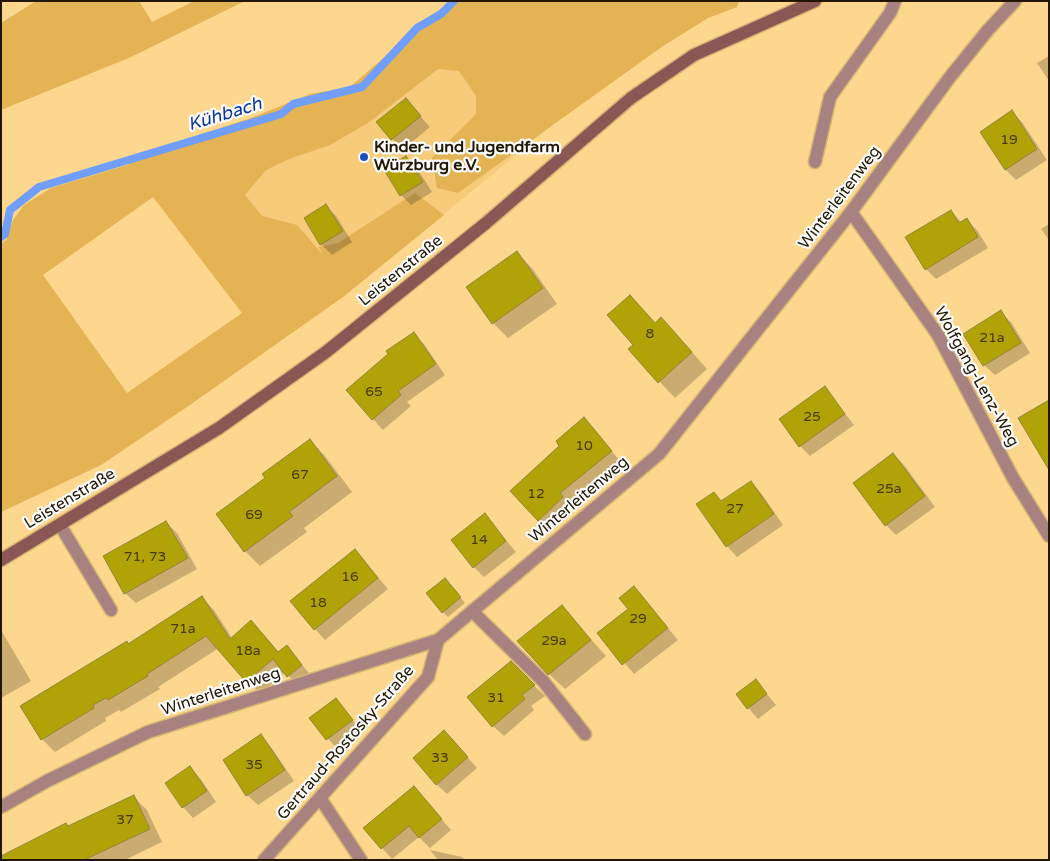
<!DOCTYPE html>
<html>
<head>
<meta charset="utf-8">
<style>
  body { margin:0 }
  #map { position:relative; width:1050px; height:861px; overflow:hidden; background:#fdd78e; font-family:"Varela Round",sans-serif }
  canvas { display:block }
  .frame { position:absolute; inset:0; border:2px solid #211601; pointer-events:none }
</style>
</head>
<body>
<div id="map">
<canvas width="1050" height="861"></canvas>
<div class="frame"></div>
</div>
<script>
const c = document.querySelector('canvas').getContext('2d');
c.lineJoin = 'round';
function fill(path, color) { c.fillStyle = color; c.fill(path, 'evenodd'); }
const shape = rows => new Path2D(rows.map(r => 'M' + r).join(''));
function trace(path, color, width, dash) { c.strokeStyle = color; c.lineWidth = width; c.lineCap = dash ? 'butt' : 'round'; c.setLineDash(dash || []); c.stroke(path); }
function label(font, color, halo, rows, align = 'center') {
  c.font = font + ' "Varela Round",sans-serif'; c.lineWidth = 4.5; c.setLineDash([]); c.textBaseline = 'middle'; c.strokeStyle = halo; c.fillStyle = color; for (const [text, x, y, turn = 0] of rows) {
    c.save(); c.translate(x, y); c.rotate((+turn || 0) * Math.PI / 180); c.textAlign = isNaN(turn) ? turn : align; if (halo) c.strokeText(text, 0, 0); c.fillText(text, 0, 0); c.restore();
  }
}
const built = shape([
  [493,1,733,1,737,7,708,18,663,46,568,112,343,297,166,167,263,148]
]);
const green = shape([
  [36,1,139,1,152,22,194,1,245,1,131,57,1,110,1,23],
  [452,1,739,1,737,7,708,18,663,46,458,193,437,188,432,158,476,114,476,96,459,71,438,69,368,123,330,145,289,159,266,170,245,195,262,216,297,225,323,255,319,247,338,243,415,193,444,215,343,297,187,407,101,465,1,512,1,244,6,240,13,220,24,205,51,188,127,165,193,137,251,118,310,94,350,87,435,13],
  [153,197,242,313,127,393,43,275]
]);
const shadow = shape([
  [1049,56,1049,81,1037,63],
  [406,100,430,127,402,150,378,122],
  [1012,112,1022,122,1047,160,1016,180,1006,170,981,132],
  [406,157,417,168,432,192,411,205,401,195],
  [326,206,336,216,352,242,332,255,321,244,305,218],
  [951,211,962,223,967,220,977,230,988,248,936,279,926,269],
  [1049,224,1049,240,1041,229],
  [517,253,532,268,557,304,508,338,493,323],
  [630,297,656,324,677,335,707,369,675,398,630,350,635,345],
  [1000,312,1011,322,1030,353,995,375,984,365],
  [413,334,424,344,445,375,407,402,411,406,383,430,373,419],
  [825,388,854,425,810,456,800,446],
  [584,419,621,462,569,505,573,508,549,530,538,520,561,446],
  [310,440,325,456,352,492,304,528,307,532,260,566,245,551,266,478],
  [893,454,904,465,935,507,896,535,886,525],
  [751,482,761,493,783,525,737,557,727,546,714,494,722,502],
  [485,515,516,552,484,577,474,567],
  [166,522,177,533,197,569,136,603,125,593],
  [355,550,388,589,325,640,315,629],
  [450,585,465,603,448,617,443,612],
  [634,587,678,640,634,674,599,633,629,610],
  [202,598,214,610,232,638,264,635,279,653,287,647,314,679,301,689,285,672,260,694,219,648,158,687,160,689,121,712,119,710,105,718,106,721,55,752,42,739,129,645],
  [562,607,606,656,565,689,549,674],
  [1,630,31,681,1,698],
  [511,663,545,696,531,706,534,710,504,736,493,726],
  [756,681,776,705,758,719,737,695],
  [336,700,362,731,338,750,311,719],
  [261,736,271,747,294,781,258,805,247,795],
  [455,743,477,768,447,794,436,784],
  [190,768,200,778,216,802,193,818,183,807],
  [414,788,451,830,430,848,419,837,392,859,382,848],
  [134,797,147,810,162,842,125,860,1,860],
  [430,850,462,857,466,860,438,860]
]);
const stream = shape([
  [1,237,5,234,10,210,39,187,281,114,293,104,362,87,417,28,441,14,454,1]
]);
const building = shape([
  [406,98,421,116,391,140,376,122,406,98],
  [1012,110,1037,149,1005,170,980,132,1012,110],
  [406,156,423,182,400,196,384,170,406,156],
  [326,204,343,231,320,245,304,218,326,204],
  [951,210,959,223,967,218,978,237,925,270,905,237,951,210],
  [517,251,543,288,492,324,466,287,517,251],
  [630,295,655,323,661,317,692,352,658,383,628,349,633,345,607,315,630,295],
  [1001,310,1021,343,983,366,963,334,1001,310],
  [414,332,436,364,398,391,401,395,372,420,346,390,388,354,386,351,414,332],
  [825,386,845,414,799,447,779,419,825,386],
  [1049,400,1049,470,1018,418,1049,400],
  [584,417,612,451,560,493,563,497,538,521,510,491,559,446,556,441,584,417],
  [310,439,337,476,289,512,293,516,244,552,216,514,265,478,262,474,310,439],
  [893,453,925,496,885,526,853,483,893,453],
  [751,481,774,514,726,547,696,504,714,492,721,501,751,481],
  [485,513,506,541,473,568,451,540,485,513],
  [166,521,188,558,124,594,103,556,166,521],
  [355,549,378,578,314,630,290,601,355,549],
  [445,578,461,597,442,613,426,593,445,578],
  [634,586,668,628,622,665,597,633,628,609,619,598,634,586],
  [202,596,230,639,251,620,278,652,287,645,302,665,287,677,273,659,246,682,206,636,147,674,148,676,108,700,106,698,93,705,94,708,41,740,20,706,127,641,128,644,202,596],
  [562,605,591,640,548,675,517,641,562,605],
  [511,661,535,685,522,695,525,699,492,727,467,697,511,661],
  [756,679,767,694,747,709,736,694,756,679],
  [336,698,353,720,326,740,309,718,336,698],
  [444,730,468,757,436,785,413,758,444,730],
  [261,734,285,770,246,796,223,760,261,734],
  [190,766,207,791,182,808,165,783,190,766],
  [414,786,442,819,419,838,409,826,381,849,363,828,414,786],
  [134,795,150,829,84,860,1,860,1,856,66,823,68,826,134,795]
]);
const service = shape([
  [60,525,111,610],
  [472,611,543,681,585,734],
  [320,798,361,860]
]);
const minor = shape([
  [815,162,830,97,890,13,895,1],
  [851,212,938,335,1013,478,1049,536],
  [1,807,47,781,148,732,438,640,659,454,851,212,950,77,988,30,1015,1],
  [264,860,428,677,438,640]
]);
const secondary = shape([
  [1,560,219,428,326,352,486,223,631,98,694,55,815,1]
]);
const markers = [
  [364,157,5,"#1c4fbc"]
];
const numberNames = [
  ["19",1009,140],
  ["8",650,334],
  ["21a",992,338],
  ["65",374,392],
  ["25",812,417],
  ["10",584,446],
  ["67",300,475],
  ["25a",889,489],
  ["12",536,494],
  ["27",735,509],
  ["69",254,515],
  ["14",479,540],
  ["71, 73",145,557],
  ["16",350,577],
  ["18",318,603],
  ["29",638,619],
  ["71a",183,629],
  ["29a",554,641],
  ["18a",248,651],
  ["31",496,698],
  ["33",440,758],
  ["35",254,765],
  ["37",125,820]
];
const poiNames = [
  ["Kinder- und Jugendfarm",374,148],
  ["Würzburg e.V.",374,166]
];
const streetNames = [
  ["Winterleitenweg",840,198,-53],
  ["Leistenstraße",401,271,-39],
  ["Wolfgang-Lenz-Weg",976,377,61],
  ["Leistenstraße",70,499,-31],
  ["Winterleitenweg",579,500,-40],
  ["Winterleitenweg",221,692,-18],
  ["Gertraud-Rostosky-Straße",346,743,-49]
];
const waterNames = [
  ["Kühbach",225,115,-17]
];
fill(built, '#f6cb7a');
fill(green, '#e3b354');
fill(shadow, '#0003');
trace(stream, '#6f9efc', 8);
fill(building, '#b1a208');
trace(building, '#8f8637', 1);
trace(service, '#d5b475', 15);
trace(minor, '#d5b475', 15);
trace(secondary, '#d5b475', 15);
trace(service, '#a78280', 12);
trace(minor, '#a78280', 12);
trace(secondary, '#8a5754', 12);
for (const [x, y, r, color] of markers) { const dot = new Path2D(); dot.arc(x, y, r, 0, 2 * Math.PI); c.fillStyle = color; c.fill(dot); trace(dot, '#fdfdfd', 2); }
label('14px', '#453903', null, numberNames);
label('bold 16px', '#211601', '#fdfdfd', poiNames, 'left');
label('16px', '#211601', '#fdfdfd', streetNames);
label('italic 18px', '#04349d', '#fdfdfd', waterNames);
</script>
</body>
</html>
